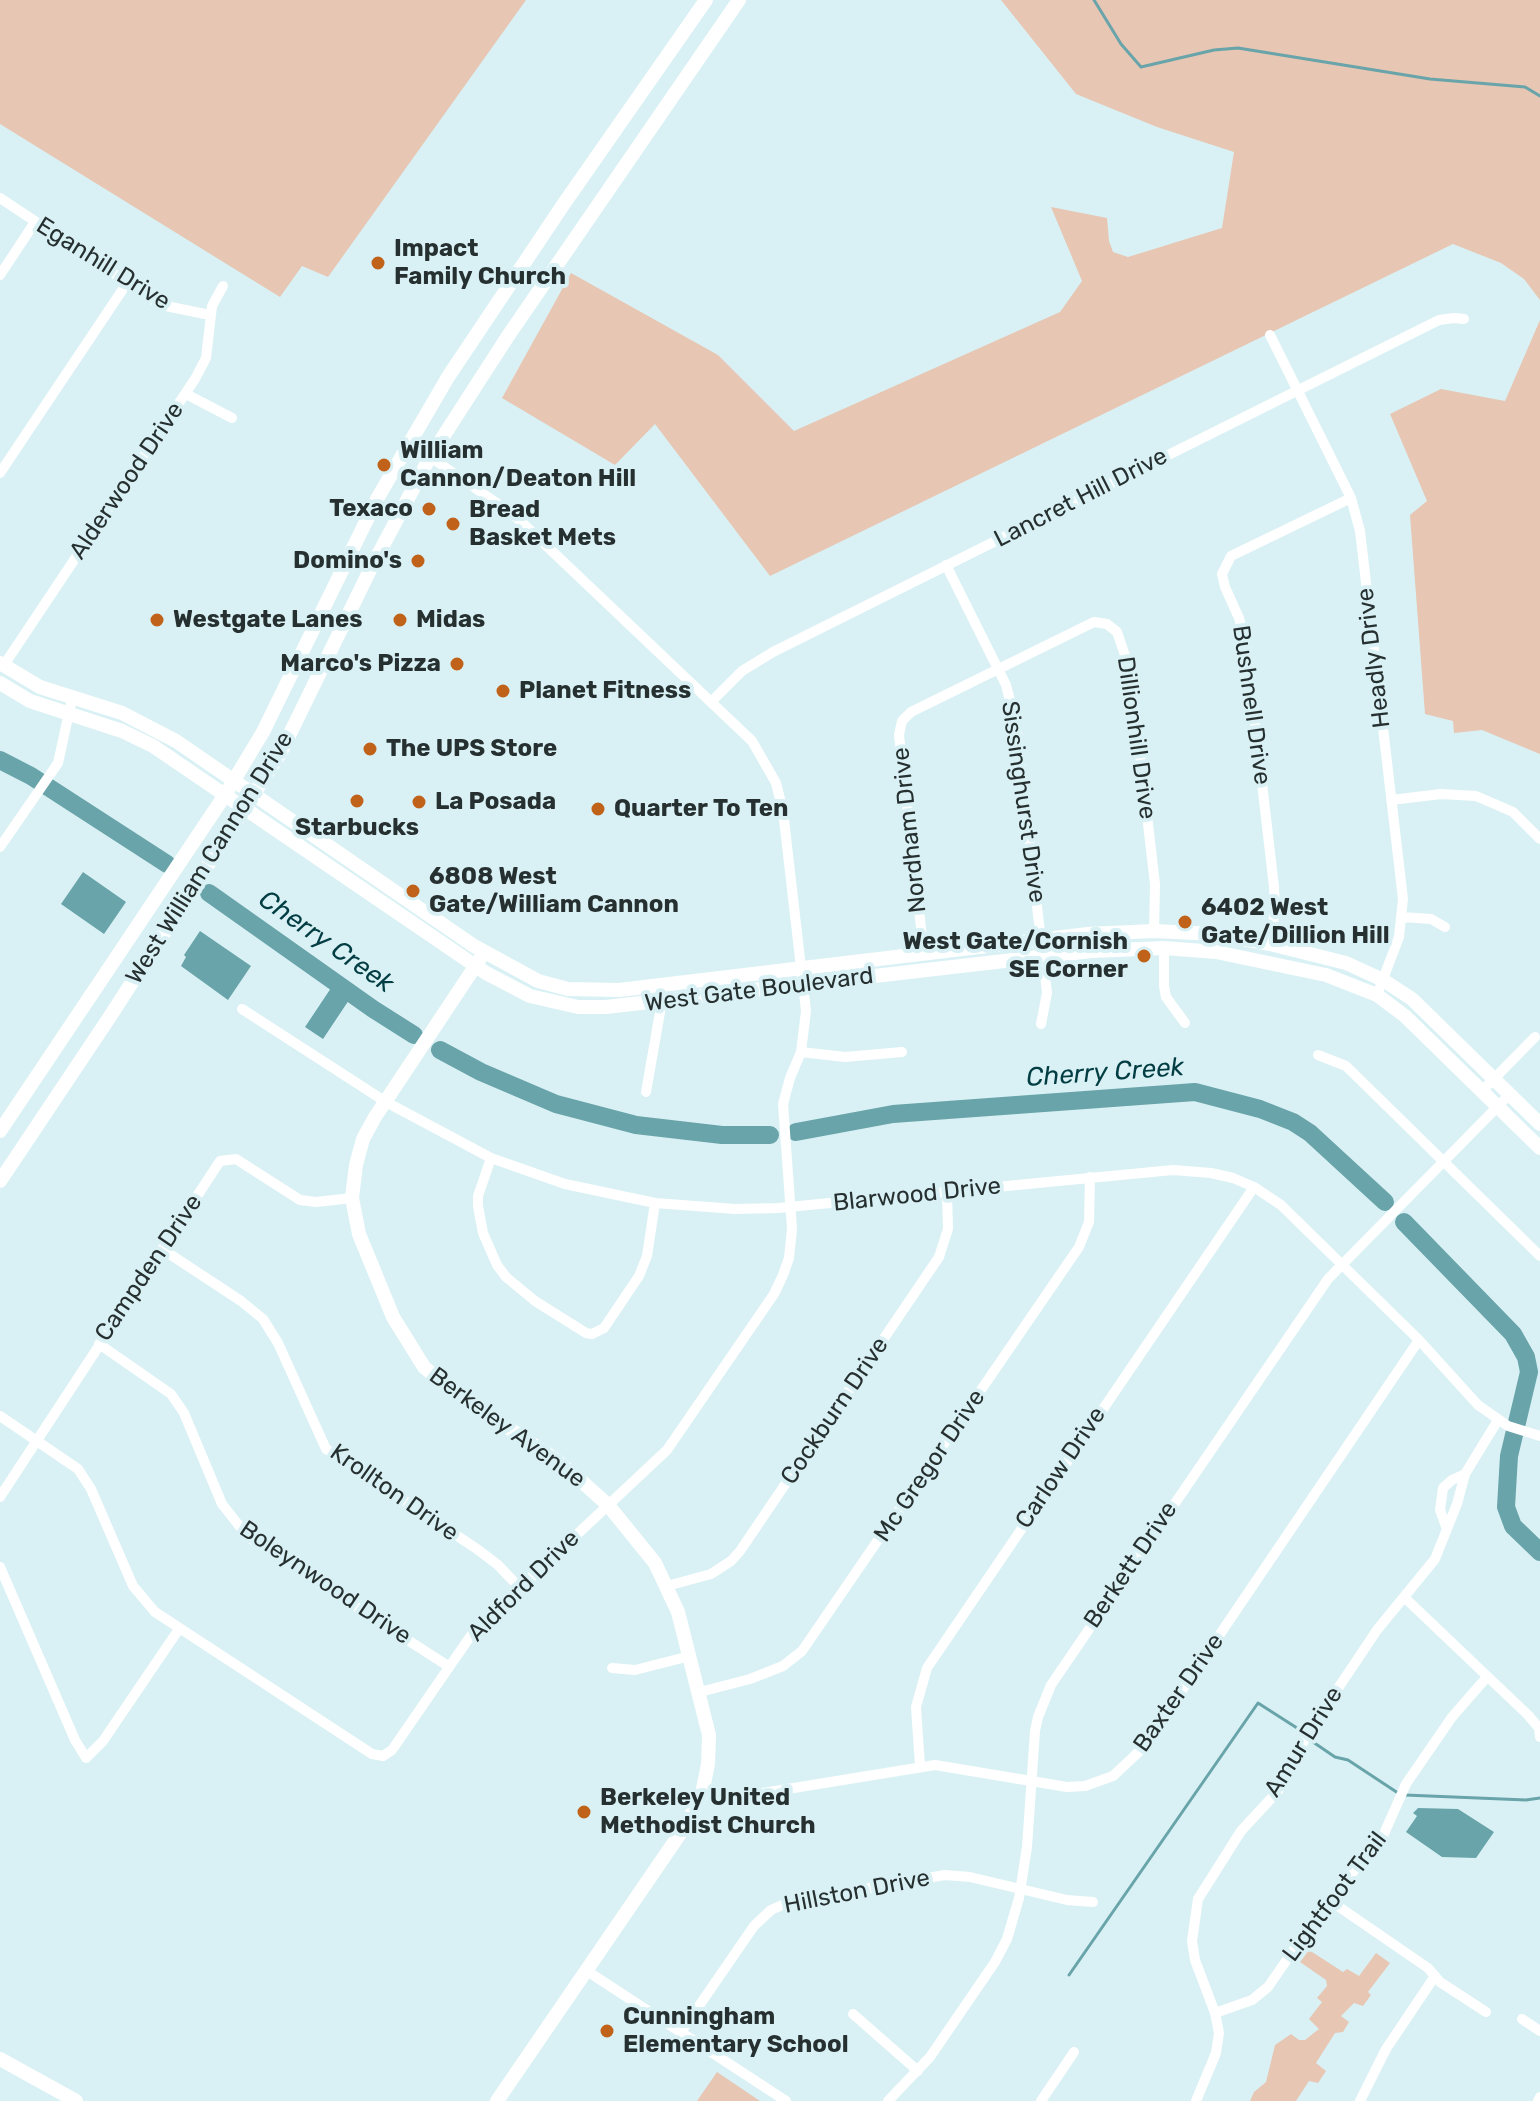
<!DOCTYPE html>
<html>
<head>
<meta charset="utf-8">
<style>
  body { margin:0 }
  canvas { display:block; background:#d9f1f4 }
</style>
</head>
<body>
<canvas width="1540" height="2101"></canvas>
<script>
const c = document.querySelector('canvas').getContext('2d');
c.lineJoin = 'round';
function fill(path, color) { c.fillStyle = color; c.fill(path, 'evenodd'); }
const shape = rows => new Path2D(rows.map(r => 'M' + r).join(''));
function trace(path, color, width, dash) { c.strokeStyle = color; c.lineWidth = width; c.lineCap = dash ? 'butt' : 'round'; c.setLineDash(dash || []); c.stroke(path); }
function label(font, color, halo, rows, align = 'center') {
  c.font = font + ' Rubik,sans-serif'; c.lineWidth = 8; c.setLineDash([]); c.textBaseline = 'middle'; c.strokeStyle = halo; c.fillStyle = color; for (const [text, x, y, turn = 0] of rows) {
    c.save(); c.translate(x, y); c.rotate((+turn || 0) * Math.PI / 180); c.textAlign = isNaN(turn) ? turn : align; if (halo) c.strokeText(text, 0, 0); c.fillText(text, 0, 0); c.restore();
  }
}
const green = shape([
  [0,0,526,0,328,277,302,266,280,297,0,124],
  [1001,0,1540,0,1540,300,1524,279,1501,263,1453,244,770,576,655,424,615,465,502,398,571,273,718,355,794,431,1060,312,1082,281,1051,207,1107,218,1109,241,1113,252,1128,257,1222,228,1234,152,1157,127,1076,94],
  [1540,320,1540,754,1482,730,1454,733,1453,721,1425,714,1410,515,1427,501,1390,414,1441,389,1505,401],
  [1309,1950,1343,1972,1347,1969,1359,1976,1376,1953,1390,1963,1368,1992,1371,1995,1363,2006,1354,2003,1341,2016,1349,2022,1343,2032,1335,2033,1316,2063,1326,2071,1318,2083,1309,2081,1296,2101,1250,2101,1254,2092,1266,2082,1275,2045,1291,2034,1299,2040,1305,2040,1319,2029,1309,2019,1322,2002,1317,1998,1327,1986,1326,1980,1300,1962],
  [717,2072,760,2101,697,2101]
]);
const water = shape([
  [83,872,126,902,104,934,61,904],
  [200,931,251,966,228,1000,181,966,186,957,184,955],
  [331,988,349,1000,323,1039,305,1027],
  [1418,1808,1458,1809,1494,1832,1476,1858,1442,1857,1406,1832,1417,1816,1413,1813]
]);
const stream = shape([
  [1094,0,1121,44,1141,67,1214,50,1238,48,1430,79,1525,87,1540,96],
  [1313,1742,1335,1757,1348,1760,1398,1793],
  [1405,1795,1526,1800,1540,1798],
  [1069,1975,1258,1703,1297,1728]
]);
const river = shape([
  [0,760,31,776,167,864],
  [209,893,373,1009,414,1035],
  [440,1050,481,1072,556,1104,636,1125,722,1135,770,1135],
  [796,1132,893,1114,1195,1092,1260,1109,1293,1122,1310,1133,1385,1202],
  [1404,1222,1513,1334,1526,1357,1529,1372,1509,1456,1506,1507,1513,1526,1540,1552]
]);
const street = shape([
  [0,198,161,305,210,315],
  [0,275,35,222],
  [1270,335,1351,498,1360,531,1403,899,1399,937,1377,995],
  [186,394,232,418],
  [0,473,127,283],
  [946,565,1006,685,1016,724,1047,993,1041,1024],
  [4,665,195,379,206,358,212,306,223,286],
  [712,701,742,671,773,652,1439,320,1454,318,1464,319],
  [1391,800,1441,794,1476,796,1513,812,1540,839],
  [0,847,58,763,72,699],
  [1402,917,1431,919,1445,927],
  [1270,944,1275,910,1274,887,1246,645,1239,618,1225,587,1222,574,1231,556,1351,498],
  [1164,948,1164,986,1166,997,1185,1023],
  [924,954,899,735,902,721,911,712,1094,622,1107,624,1117,632,1130,670,1155,884,1154,931],
  [242,1009,386,1102,491,1158,565,1184,655,1203,735,1209,778,1208,1173,1170,1211,1173,1233,1178,1254,1187,1281,1205,1419,1340,1478,1405,1508,1426,1540,1436],
  [801,1052,845,1057,902,1052],
  [1318,1055,1346,1066,1540,1256],
  [1482,1091,1535,1037],
  [646,1092,662,1001],
  [491,1158,478,1196,478,1206,483,1233,497,1265,506,1277,535,1301,586,1333,592,1334,604,1328,639,1276,647,1256,655,1203],
  [162,1249,241,1301,263,1319,278,1343,326,1449,477,1549,498,1565,519,1587],
  [99,1344,171,1394,184,1413,222,1504,248,1537,448,1666],
  [0,1416,78,1469,91,1489,133,1586,155,1612,372,1754,383,1756,392,1750,474,1631,667,1450,774,1294,783,1275,789,1258,792,1229,783,1104,790,1078,801,1052,806,1011,783,811,776,783,752,741,514,515,436,461,407,445],
  [0,1497,220,1161,236,1159,300,1200,316,1202,352,1198],
  [1447,1529,1440,1510,1443,1488,1452,1480,1465,1474],
  [0,1567,75,1740,86,1758,103,1741,179,1629],
  [667,1586,711,1574,731,1561,740,1551,939,1257,948,1229,947,1192],
  [1404,1597,1528,1715,1539,1728,1540,1737],
  [612,1668,635,1670,690,1656],
  [700,1692,750,1679,783,1666,802,1651,1079,1247,1089,1222,1090,1177],
  [920,1766,916,1707,927,1668,1254,1187],
  [703,1789,734,1794,763,1793,935,1765,1067,1787,1085,1786,1113,1776,1143,1748,1419,1340],
  [1329,1900,1428,1968,1440,1982,1486,2012],
  [587,1971,786,2101],
  [1215,2013,1252,2000,1268,1987,1322,1909,1383,1836,1406,1784,1452,1717,1487,1677],
  [853,2014,918,2071],
  [1522,2019,1540,2031],
  [681,2032,754,1926,771,1910,789,1902,945,1875,970,1877,1067,1900,1093,1902],
  [888,2101,930,2057,995,1962,1007,1939,1019,1898,1027,1847,1035,1731,1038,1717,1051,1685,1328,1279,1510,1094],
  [1041,2101,1074,2052],
  [1196,2101,1216,2053,1219,2033,1215,2013,1195,1960,1192,1941,1198,1899,1241,1831,1278,1791,1308,1733,1377,1630,1435,1559,1457,1504,1465,1474,1498,1420],
  [1360,2101,1386,2049,1435,1976],
  [1538,2101,1540,2097]
]);
const secondary = shape([
  [0,663,40,687,122,713,176,741,474,946,538,981,568,989,619,990,1088,934,1154,931,1215,934,1270,944,1346,963,1383,980,1412,999,1540,1124],
  [0,683,30,701,122,731,153,746,486,973,530,996,578,1007,606,1007,1091,951,1164,948,1216,952,1326,975,1377,995,1405,1016,1540,1148],
  [480,959,375,1117,363,1139,356,1165,352,1198,359,1234,393,1317,424,1367,451,1390,552,1457,579,1479,608,1505,655,1563,678,1612,709,1735,708,1764,703,1789,688,1822,497,2101],
  [0,1131,225,795,263,732,377,499,448,377,563,205,706,0],
  [0,1181,109,1018,281,752,370,570,430,457,508,336,739,0],
  [0,2059,76,2101]
]);
const markers = [
  [378,263,8,"#c1621a"],
  [384,465,8,"#c1621a"],
  [429,509,8,"#c1621a"],
  [453,524,8,"#c1621a"],
  [418,561,8,"#c1621a"],
  [157,620,8,"#c1621a"],
  [400,620,8,"#c1621a"],
  [457,664,8,"#c1621a"],
  [503,691,8,"#c1621a"],
  [370,749,8,"#c1621a"],
  [357,801,8,"#c1621a"],
  [419,802,8,"#c1621a"],
  [598,809,8,"#c1621a"],
  [413,891,8,"#c1621a"],
  [1185,922,8,"#c1621a"],
  [1144,956,8,"#c1621a"],
  [584,1812,8,"#c1621a"],
  [607,2031,8,"#c1621a"]
];
const poiNames = [
  ["Impact",394,249],
  ["Family Church",394,277],
  ["William",400,451],
  ["Cannon/Deaton Hill",400,479],
  ["Texaco",413,509,"right"],
  ["Bread",469,510],
  ["Basket Mets",469,538],
  ["Domino's",402,561,"right"],
  ["Westgate Lanes",173,620],
  ["Midas",416,620],
  ["Marco's Pizza",441,664,"right"],
  ["Planet Fitness",519,691],
  ["The UPS Store",386,749],
  ["La Posada",435,802],
  ["Quarter To Ten",614,809],
  ["Starbucks",357,828,"center"],
  ["6808 West",429,877],
  ["Gate/William Cannon",429,905],
  ["6402 West",1201,908],
  ["Gate/Dillion Hill",1201,936],
  ["West Gate/Cornish",1128,942,"right"],
  ["SE Corner",1128,970,"right"],
  ["Berkeley United",600,1798],
  ["Methodist Church",600,1826],
  ["Cunningham",623,2017],
  ["Elementary School",623,2045]
];
const streetNames = [
  ["Eganhill Drive",103,264,32],
  ["Alderwood Drive",127,481,-56],
  ["Lancret Hill Drive",1081,498,-27],
  ["Headly Drive",1374,658,-97],
  ["Bushnell Drive",1251,705,82],
  ["Dillionhill Drive",1136,738,82],
  ["Sissinghurst Drive",1023,802,82],
  ["Nordham Drive",910,830,-96],
  ["West William Cannon Drive",210,858,-58],
  ["West Gate Boulevard",759,990,-7],
  ["Blarwood Drive",917,1195,-6],
  ["Campden Drive",149,1268,-56],
  ["Cockburn Drive",835,1411,-56],
  ["Berkeley Avenue",507,1428,36],
  ["Mc Gregor Drive",930,1466,-56],
  ["Carlow Drive",1061,1468,-56],
  ["Krollton Drive",394,1493,35],
  ["Berkett Drive",1131,1565,-56],
  ["Boleynwood Drive",325,1583,34],
  ["Aldford Drive",524,1586,-45],
  ["Baxter Drive",1179,1693,-55],
  ["Amur Drive",1304,1742,-58],
  ["Hillston Drive",857,1892,-11],
  ["Lightfoot Trail",1335,1897,-53]
];
const waterNames = [
  ["Cherry Creek",326,942,35],
  ["Cherry Creek",1105,1073,-4]
];
fill(green, '#e7c6b3');
fill(water, '#68a4aa');
trace(stream, '#68a4aa', 3);
trace(river, '#68a4aa', 18);
trace(street, '#fff', 10);
trace(secondary, '#fff', 14);
for (const [x, y, r, color] of markers) { const dot = new Path2D(); dot.arc(x, y, r, 0, 2 * Math.PI); c.fillStyle = color; c.fill(dot); trace(dot, '#d9f1f4', 3); }
label('bold 24px', '#273031', '#d9f1f4', poiNames, 'left');
label('24px', '#273031', '#d9f1f4', streetNames);
label('italic 26px', '#013d42', '#d9f1f4', waterNames);
</script>
</body>
</html>
